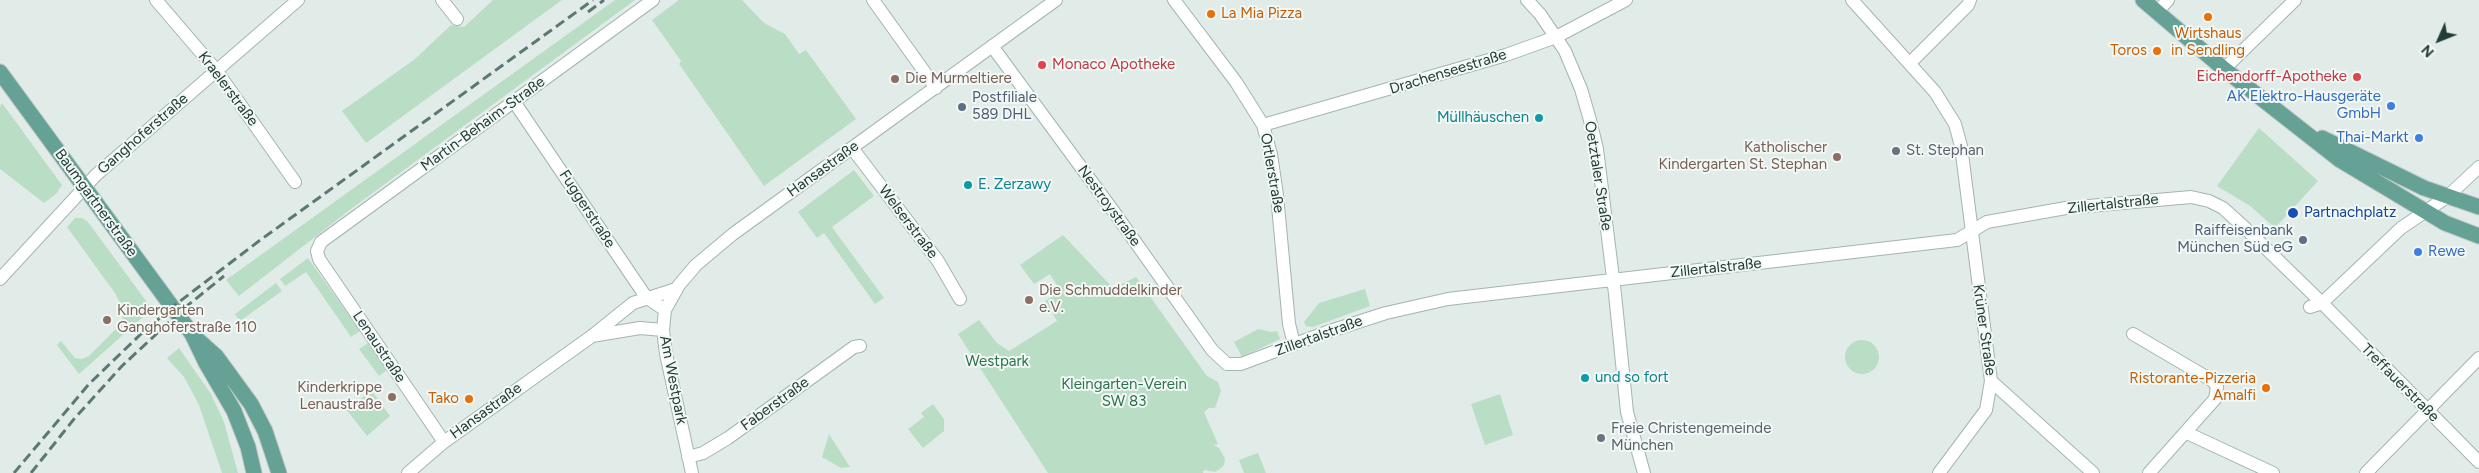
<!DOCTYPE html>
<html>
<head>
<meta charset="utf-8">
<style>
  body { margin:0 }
  #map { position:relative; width:2479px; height:473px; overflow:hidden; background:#e1ece8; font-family:Figtree,sans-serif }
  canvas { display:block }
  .north { position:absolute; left:2414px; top:15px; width:50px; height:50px; -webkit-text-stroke:4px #f2f8f5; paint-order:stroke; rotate:226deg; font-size:14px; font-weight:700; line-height:20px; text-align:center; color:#223c37 }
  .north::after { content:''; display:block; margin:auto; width:18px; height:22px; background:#223c37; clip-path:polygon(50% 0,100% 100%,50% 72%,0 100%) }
</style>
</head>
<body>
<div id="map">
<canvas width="2479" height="473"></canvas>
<div class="north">N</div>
</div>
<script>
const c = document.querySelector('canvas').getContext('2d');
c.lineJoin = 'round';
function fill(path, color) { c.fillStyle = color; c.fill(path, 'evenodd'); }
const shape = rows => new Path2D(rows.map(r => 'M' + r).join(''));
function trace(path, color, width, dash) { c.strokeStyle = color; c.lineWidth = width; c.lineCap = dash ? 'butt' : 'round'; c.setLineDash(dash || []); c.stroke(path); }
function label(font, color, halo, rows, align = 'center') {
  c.font = font + ' Figtree,sans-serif'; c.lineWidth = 4; c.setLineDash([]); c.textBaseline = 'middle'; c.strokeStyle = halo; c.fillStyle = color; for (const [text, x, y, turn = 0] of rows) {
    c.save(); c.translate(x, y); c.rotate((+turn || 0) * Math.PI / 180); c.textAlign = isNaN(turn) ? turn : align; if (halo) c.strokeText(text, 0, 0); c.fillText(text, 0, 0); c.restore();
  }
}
const green = shape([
  [493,0,562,0,366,143,342,111,415,59,451,25,464,27],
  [615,0,635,0,351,209,239,296,226,280],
  [679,0,742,0,764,23,785,34,799,54,806,50,856,119,764,186,679,64,681,61,652,20],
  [2,103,62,185,56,194,44,203,0,169,0,107],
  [2259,128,2318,181,2275,228,2250,206,2217,186],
  [854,170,874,196,832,227,884,298,875,304,824,233,817,238,798,212],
  [75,218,82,218,88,222,152,309,79,374,57,345,61,341,75,358,82,359,89,356,121,324,124,311,115,293,67,227],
  [1063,235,1113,288,1136,277,1207,376,1218,382,1221,391,1215,408,1209,408,1204,412,1218,444,1214,445,1219,448,1225,459,1224,465,1220,469,1215,472,1204,470,1203,473,1048,473,958,334,979,320,997,343,1009,351,1057,321,1045,301,1060,291,1050,274,1034,284,1020,265],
  [308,258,360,331,351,337,306,272,285,286,280,279],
  [276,283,282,291,240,321,235,314],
  [1365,289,1370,306,1313,327,1306,326,1304,322,1319,303],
  [1258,329,1272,332,1277,331,1280,339,1242,357,1234,342],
  '1845 357a17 17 0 1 1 34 0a17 17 0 1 1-34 0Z',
  [368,343,387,370,379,376,359,349],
  [179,348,211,394,224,422,238,473,222,473,199,405,184,377,167,358],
  [372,391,390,416,367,436,346,409],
  [1500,394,1513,435,1485,445,1471,404],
  [933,404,944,419,944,431,923,448,908,429,924,417,921,413],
  [829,434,850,467,841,468,822,457],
  [1258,453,1266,473,1244,473,1239,460]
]);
const minor = shape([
  [156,0,216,70,295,182],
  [442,0,457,19],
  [873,0,936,88],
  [1174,0,1236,82,1263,125,1271,154,1277,195,1289,324,1294,344],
  [1527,0,1540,14,1565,51,1581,89,1590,120,1597,149,1615,294,1627,412,1644,473],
  [1852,0,1935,92,1955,124,1961,146,1991,381,2093,473],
  [2157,12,2168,0],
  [992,46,1114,212,1212,350,1227,364,1241,364,1327,332,1386,313,1448,299,1957,240,1987,222,2066,208,2191,197,2209,201,2223,208,2245,228,2322,303,2479,462],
  [1910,63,1968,5,1970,0],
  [2224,69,2295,0],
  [515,103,646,297,665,310],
  [1263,125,1506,55,1556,37,1626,0],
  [852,148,938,261,960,299],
  [0,279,96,175,298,0],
  [2310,307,2322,303,2401,228,2447,197,2479,167],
  [2133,334,2213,381,2217,387,2215,399,2149,473],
  [592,336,640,328,663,330],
  [2187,433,2273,473],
  [444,442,319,259,317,251,321,242,653,0],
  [688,457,703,453,728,438,854,347,860,346],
  [408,473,444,442,592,336,633,303,676,289],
  [692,473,666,354,663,330,665,310,679,285,696,265,733,234,1056,0],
  [1939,473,1986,410,1991,381],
  [2366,473,2479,358]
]);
const major = shape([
  [2143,0,2224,69,2340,160,2445,223,2479,236],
  [0,72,192,334,206,363,234,411,248,447,254,473],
  [2322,138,2424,188,2479,207],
  [197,339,216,356,251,404,265,431,279,473]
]);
const rail = shape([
  [588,12,604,0],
  [14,473,89,384,142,333,175,305,259,241,593,0],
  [31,473,74,419,122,366,182,310,224,276]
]);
const markers = [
  [1211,14,5,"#e8710a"],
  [2208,17,5,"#e8710a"],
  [2157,51,5,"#e8710a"],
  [1042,65,5,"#e0444e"],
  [2357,77,5,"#e0444e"],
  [895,79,5,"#8d6e63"],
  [2391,106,5,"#3f7fe0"],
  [962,107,5,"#5c6f8a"],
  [1539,118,5,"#0f9aa8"],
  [2419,138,5,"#3f7fe0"],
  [1896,151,5,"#6b7280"],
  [1837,157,5,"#8d6e63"],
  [968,185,5,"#0f9aa8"],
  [2293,213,6,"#1a4fb4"],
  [2303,240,5,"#5c6f8a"],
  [2418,252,5,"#3f7fe0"],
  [1029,300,5,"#8d6e63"],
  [107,320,5,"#8d6e63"],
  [1585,378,5,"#0f9aa8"],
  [2266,388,5,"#e8710a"],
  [392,397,5,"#8d6e63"],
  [469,399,5,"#e8710a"],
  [1601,438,5,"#6b7280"]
];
const foodNames = [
  ["La Mia Pizza",1221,14,"left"],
  ["Wirtshaus",2208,34,"center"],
  ["in Sendling",2208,51,"center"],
  ["Toros",2147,51],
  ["Ristorante-Pizzeria",2256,379],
  ["Amalfi",2256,396],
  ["Tako",459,399]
];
const healthNames = [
  ["Monaco Apotheke",1052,65],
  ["Eichendorff-Apotheke",2347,77,"right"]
];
const streetNames = [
  ["Drachenseestraße",1448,72,-17],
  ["Kraelerstraße",228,89,53],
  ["Martin-Behaim-Straße",483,124,-36],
  ["Ganghoferstraße",143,134,-41],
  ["Hansastraße",823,169,-36],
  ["Ortlerstraße",1272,173,80],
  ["Oetztaler Straße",1598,176,81],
  ["Baumgartnerstraße",96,203,54],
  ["Zillertalstraße",2113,204,-6],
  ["Nestroystraße",1109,206,54],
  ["Fuggerstraße",587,209,57],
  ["Welserstraße",908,222,53],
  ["Zillertalstraße",1716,268,-6],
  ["Krüner Straße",1984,330,82],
  ["Zillertalstraße",1319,336,-20],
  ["Lenaustraße",379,347,56],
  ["Am Westpark",673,380,79],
  ["Treffauerstraße",2400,383,45],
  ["Faberstraße",775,404,-36],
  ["Hansastraße",486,411,-36]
];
const educationNames = [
  ["Die Murmeltiere",905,79],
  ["Katholischer",1827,148,"right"],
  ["Kindergarten St. Stephan",1827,165,"right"],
  ["Die Schmuddelkinder",1039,291],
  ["e.V.",1039,308],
  ["Kindergarten",117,311],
  ["Ganghoferstraße 110",117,328],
  ["Kinderkrippe",382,388,"right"],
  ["Lenaustraße",382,405,"right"]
];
const shopNames = [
  ["AK Elektro-Hausgeräte",2381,97],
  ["GmbH",2381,114],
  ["Thai-Markt",2409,138],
  ["Rewe",2428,252,"left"]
];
const serviceNames = [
  ["Postfiliale",972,98],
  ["589 DHL",972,115],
  ["Raiffeisenbank",2293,231,"right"],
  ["München Süd eG",2293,248,"right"]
];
const cultureNames = [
  ["Müllhäuschen",1529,118,"right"],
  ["E. Zerzawy",978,185],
  ["und so fort",1595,378]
];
const worshipNames = [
  ["St. Stephan",1906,151],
  ["Freie Christengemeinde",1611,429],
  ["München",1611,446]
];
const transitNames = [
  ["Partnachplatz",2304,213]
];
const parkNames = [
  ["Westpark",997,362],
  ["Kleingarten-Verein",1124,385],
  ["SW 83",1124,402]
];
fill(green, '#baddc6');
trace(minor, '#a4b4af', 14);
trace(major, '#c1c8c7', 17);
trace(minor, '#fff', 12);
trace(major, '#66a196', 15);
trace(rail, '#5c7872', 3, [10, 5]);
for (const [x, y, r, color] of markers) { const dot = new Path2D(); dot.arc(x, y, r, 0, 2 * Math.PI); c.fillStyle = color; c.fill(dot); trace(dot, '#f2f8f5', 2); }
label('15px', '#c56008', '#f2f8f5', foodNames, 'right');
label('15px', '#be3a42', '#f2f8f5', healthNames, 'left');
label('15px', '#223c37', '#f2f8f5', streetNames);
label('15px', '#785e54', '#f2f8f5', educationNames, 'left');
label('15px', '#366cbe', '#f2f8f5', shopNames, 'right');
label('15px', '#4e5e75', '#f2f8f5', serviceNames, 'left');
label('15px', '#0d838f', '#f2f8f5', cultureNames, 'left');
label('15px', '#5b616d', '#f2f8f5', worshipNames, 'left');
label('15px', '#164399', '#f2f8f5', transitNames, 'left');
label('15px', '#2d724c', '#f2f8f5', parkNames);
</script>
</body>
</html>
